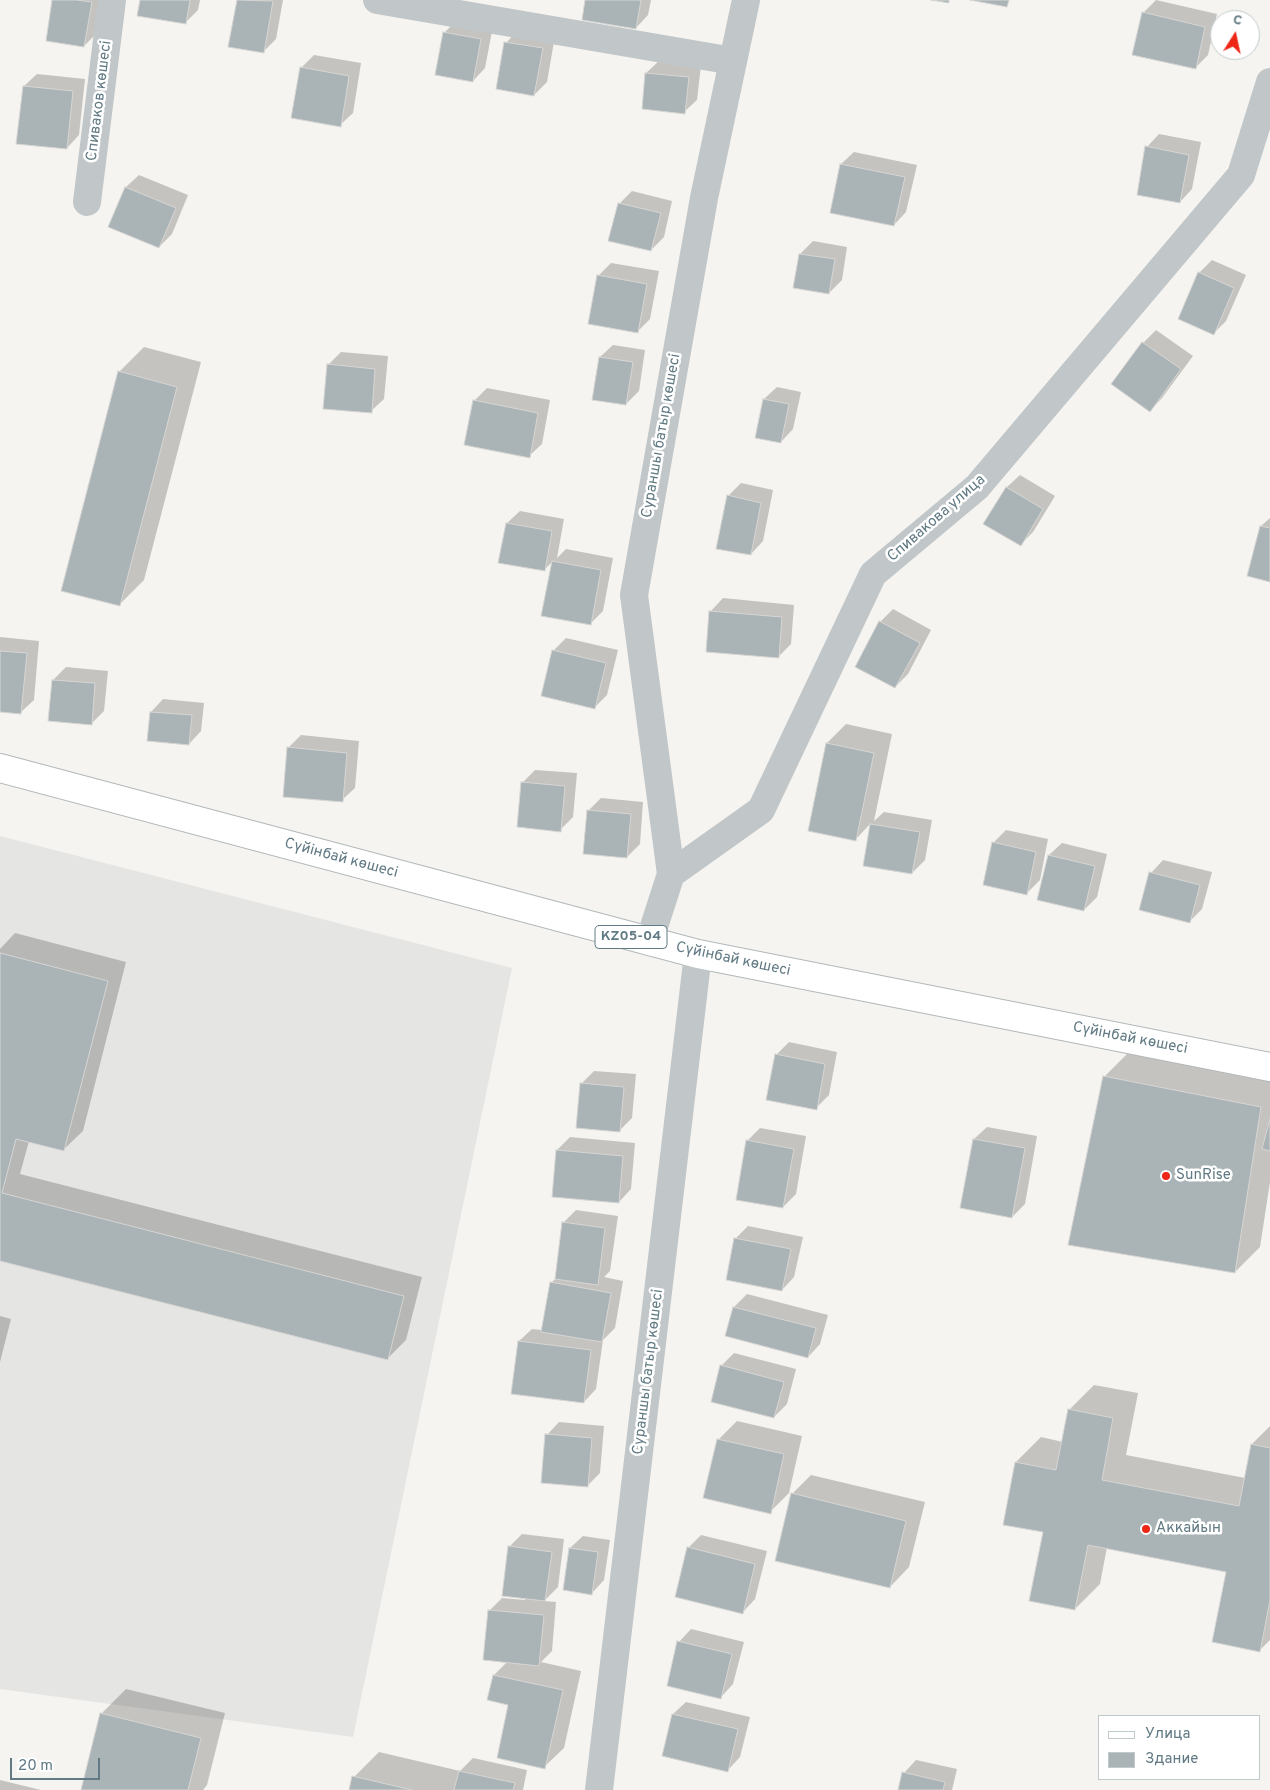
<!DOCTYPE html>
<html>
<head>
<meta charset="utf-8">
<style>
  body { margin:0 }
  #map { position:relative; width:1270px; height:1790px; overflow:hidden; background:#f5f4f0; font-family:Overpass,sans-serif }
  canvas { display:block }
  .legend { position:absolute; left:1098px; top:1715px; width:162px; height:65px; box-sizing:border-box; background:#fff; border:1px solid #c0cacd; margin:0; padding:6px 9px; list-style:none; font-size:15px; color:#617a83 }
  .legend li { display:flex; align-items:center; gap:10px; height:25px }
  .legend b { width:25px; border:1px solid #c0cacd }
  .north { position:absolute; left:1210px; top:10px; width:50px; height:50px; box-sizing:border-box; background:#fff; border:1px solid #c0cacd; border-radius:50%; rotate:10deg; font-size:14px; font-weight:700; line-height:20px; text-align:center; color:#617a83 }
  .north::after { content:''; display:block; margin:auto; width:18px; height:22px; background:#ee2616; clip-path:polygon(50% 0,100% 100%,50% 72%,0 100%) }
  .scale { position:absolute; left:10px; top:1758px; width:90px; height:22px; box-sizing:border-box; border:2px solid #617a83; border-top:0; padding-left:6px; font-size:15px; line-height:18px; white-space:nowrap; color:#617a83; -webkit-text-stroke:4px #fff; paint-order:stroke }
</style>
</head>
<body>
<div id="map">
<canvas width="1270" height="1790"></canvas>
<ul class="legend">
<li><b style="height:6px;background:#fff"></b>Улица</li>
<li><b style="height:14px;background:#aab4b7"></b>Здание</li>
</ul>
<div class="north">С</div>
<div class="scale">20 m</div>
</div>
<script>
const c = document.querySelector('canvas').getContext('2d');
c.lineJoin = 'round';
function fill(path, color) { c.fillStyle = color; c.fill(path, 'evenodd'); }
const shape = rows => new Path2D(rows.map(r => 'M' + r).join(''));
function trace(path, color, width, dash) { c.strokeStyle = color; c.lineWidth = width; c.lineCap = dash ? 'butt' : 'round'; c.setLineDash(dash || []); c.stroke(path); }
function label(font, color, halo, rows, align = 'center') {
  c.font = font + ' Overpass,sans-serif'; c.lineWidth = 5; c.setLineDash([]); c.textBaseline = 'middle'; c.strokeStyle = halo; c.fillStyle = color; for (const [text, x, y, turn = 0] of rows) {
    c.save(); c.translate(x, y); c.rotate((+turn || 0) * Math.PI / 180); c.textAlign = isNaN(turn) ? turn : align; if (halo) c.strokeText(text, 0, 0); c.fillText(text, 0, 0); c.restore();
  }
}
const built = shape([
  [0,836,512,968,353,1737,0,1689]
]);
const shadow = shape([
  [53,0,102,0,97,33,84,46],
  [141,0,200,0,198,10,185,23],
  [238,0,283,0,276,39,263,52,230,46],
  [587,0,651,0,648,15,636,28],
  [1156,0,1217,14,1208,55,1195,68,1143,13],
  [457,20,493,26,485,68,473,81,445,32],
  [518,30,555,36,547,82,534,95,506,43],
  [314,55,361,63,353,113,340,125,301,68],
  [659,61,701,65,697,100,684,112,646,73],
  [37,74,85,79,79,135,67,148,24,86],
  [1159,134,1201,142,1192,189,1180,202,1147,147],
  [854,152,917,165,906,212,894,225,841,164],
  [139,175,188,195,172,234,159,247,126,187],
  [632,191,672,201,664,237,651,250,619,204],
  [813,241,847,247,842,280,829,293,795,287,800,254],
  [1212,260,1246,275,1226,321,1214,333,1199,273],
  [611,263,659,271,650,319,637,332,598,276],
  [1156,330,1193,356,1162,398,1150,411,1113,384,1143,343],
  [613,345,645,350,639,391,626,404,600,357],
  [144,347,201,362,144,580,119,605,119,372],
  [341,352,388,356,384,399,371,411,328,365],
  [777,387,801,392,793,429,781,442,764,399],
  [487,388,550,400,542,444,529,456,474,401],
  [1020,475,1055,496,1033,532,1020,545,985,524,1007,487],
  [741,483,773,490,763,541,751,554,728,496],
  [520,511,564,519,557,558,566,549,613,558,603,611,590,624,543,615,553,561,544,570,507,523],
  [1270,518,1270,580,1261,526],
  [723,598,794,605,791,644,778,657,711,611],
  [893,609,931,630,908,674,895,687,880,622],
  [0,637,39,641,34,700,21,712,0,710],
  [566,638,618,650,607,695,595,707,553,651],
  [66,667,108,671,104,711,91,724,53,680],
  [163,699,204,703,201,731,189,744,151,712],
  [846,724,892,734,874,821,884,812,932,820,925,860,912,873,864,865,871,823,856,839,827,743],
  [301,735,359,741,355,788,342,800,288,748],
  [535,770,577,773,573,817,560,830,522,783],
  [601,798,643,802,640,844,627,857,588,811],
  [1006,830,1048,839,1040,880,1027,893,993,843],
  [1062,843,1107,854,1097,897,1084,910,1049,855],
  [1163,860,1212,872,1202,909,1190,921,1151,873],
  [15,933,126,962,83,1131,63,1150,29,1141,20,1174,422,1277,406,1340,387,1359,0,1260,0,949],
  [789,1042,837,1052,829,1095,816,1108,776,1055],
  [1129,1052,1270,1079,1270,1182,1260,1247,1235,1272,1104,1077],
  [594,1071,636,1074,632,1118,619,1131,581,1084],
  [987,1127,1037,1136,1025,1204,1012,1217,974,1139],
  [760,1128,806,1136,796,1194,783,1207,747,1141],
  [570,1137,635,1143,631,1189,619,1202,557,1150],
  [576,1210,618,1216,610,1271,604,1277,623,1281,615,1328,603,1340,596,1389,584,1402,519,1341,532,1329,542,1330,551,1283,556,1278,563,1223],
  [748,1226,803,1237,794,1277,782,1290,735,1239],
  [747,1294,828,1315,820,1344,808,1357,726,1336,734,1307],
  [0,1316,11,1319,0,1362],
  [734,1353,796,1369,787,1404,774,1417,721,1366],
  [1094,1385,1138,1393,1126,1455,1245,1478,1252,1444,1270,1426,1270,1640,1260,1650,1227,1571,1107,1547,1100,1584,1075,1609,1016,1462,1041,1437,1063,1442,1069,1410],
  [737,1421,802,1436,789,1493,770,1512,718,1440],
  [559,1422,604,1426,600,1473,587,1486,547,1435],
  [811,1475,925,1502,909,1567,890,1587,792,1494],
  [522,1534,564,1539,558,1587,544,1601,556,1602,552,1651,541,1662,581,1671,564,1748,544,1767,510,1704,489,1699,494,1675,508,1661,489,1611,502,1598,525,1600,510,1546],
  [701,1535,767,1551,755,1599,743,1612,688,1548],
  [583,1536,610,1540,604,1580,592,1593,570,1548],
  [691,1629,744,1642,733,1684,721,1697,679,1642],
  [126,1689,225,1713,207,1785,203,1790,82,1790,101,1714],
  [686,1702,750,1717,740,1757,728,1770,673,1714],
  [379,1752,460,1771,473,1758,527,1770,523,1790,350,1790,354,1777],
  [916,1760,957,1769,952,1790,899,1790,904,1773],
  [0,1780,41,1790,0,1790]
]);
const building = shape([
  [52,0,76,0,92,2,84,47,46,41,52,0],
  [140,0,190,0,186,24,137,16,140,0],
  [237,0,273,1,264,53,228,47,237,0],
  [585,0,641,0,636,29,582,20,585,0],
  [931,0,949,0,949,3,931,0],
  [970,0,1009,0,1007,7,970,0],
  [1142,12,1205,27,1196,69,1132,55,1142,12],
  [443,32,481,39,473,82,435,75,443,32],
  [504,42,543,48,534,96,496,89,504,42],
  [300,67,349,76,341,127,291,118,300,67],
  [645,73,689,77,685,114,642,109,645,73],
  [23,86,73,91,67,149,16,144,23,86],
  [1145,146,1189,155,1180,203,1137,195,1145,146],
  [840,164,905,177,894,226,830,213,840,164],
  [125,187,176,208,159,248,108,227,125,187],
  [618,203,661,213,651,251,608,241,618,203],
  [799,254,835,259,829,294,793,288,799,254],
  [1198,272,1234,288,1214,335,1178,319,1198,272],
  [597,275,647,284,638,333,588,324,597,275],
  [1142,342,1181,369,1150,412,1111,384,1142,342],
  [599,357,633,362,626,405,592,400,599,357],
  [327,364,375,369,372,413,323,409,327,364],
  [118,371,177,387,120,606,61,591,118,371],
  [763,399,789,404,781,443,755,438,763,399],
  [473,400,538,413,530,458,464,445,473,400],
  [1006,487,1043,509,1021,546,983,524,1006,487],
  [727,495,761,503,751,555,716,549,727,495],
  [506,523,552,531,545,571,498,563,506,523],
  [1260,526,1270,528,1270,582,1247,576,1260,526],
  [552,561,601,570,591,625,541,616,552,561],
  [709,611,782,617,779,658,706,652,709,611],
  [879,621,920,643,895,688,855,667,879,621],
  [552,650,606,663,595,709,541,696,552,650],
  [0,651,27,653,21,714,0,712,0,651],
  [52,680,95,683,92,725,48,721,52,680],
  [150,712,192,715,189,745,147,741,150,712],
  [826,743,874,753,856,841,808,831,826,743],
  [287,747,347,753,343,802,283,797,287,747],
  [521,782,565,786,561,832,517,827,521,782],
  [587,810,631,814,627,858,583,854,587,810],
  [870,824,920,832,912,874,863,866,870,824],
  [992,842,1036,852,1027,895,983,885,992,842],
  [1048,855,1095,866,1084,911,1037,900,1048,855],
  [1149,872,1200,885,1190,923,1139,910,1149,872],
  [0,953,108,981,64,1151,16,1139,2,1193,404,1296,388,1360,0,1261,0,953],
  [775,1054,825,1064,817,1110,766,1100,775,1054],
  [1103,1076,1261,1107,1235,1273,1068,1245,1103,1076],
  [580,1083,624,1087,620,1132,576,1128,580,1083],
  [1270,1119,1270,1151,1262,1149,1270,1119],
  [973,1139,1025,1148,1012,1218,960,1208,973,1139],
  [746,1140,794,1149,783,1208,736,1200,746,1140],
  [556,1150,623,1156,619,1203,552,1197,556,1150],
  [562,1222,605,1228,598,1285,555,1279,562,1222],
  [734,1238,791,1249,782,1291,726,1280,734,1238],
  [550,1282,611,1293,602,1342,541,1332,550,1282],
  [733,1307,816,1328,808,1358,725,1336,733,1307],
  [518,1341,591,1350,584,1403,511,1394,518,1341],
  [720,1365,784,1382,774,1418,711,1402,720,1365],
  [1068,1409,1113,1418,1102,1480,1239,1506,1251,1444,1270,1448,1270,1600,1260,1652,1212,1642,1226,1572,1088,1545,1075,1610,1029,1601,1043,1532,1003,1525,1015,1462,1056,1470,1068,1409],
  [545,1434,592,1438,588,1487,541,1483,545,1434],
  [717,1439,784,1454,771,1514,703,1498,717,1439],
  [791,1493,906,1521,890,1588,775,1561,791,1493],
  [508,1546,552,1552,545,1601,502,1596,508,1546],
  [687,1547,755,1564,743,1614,675,1597,687,1547],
  [569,1548,598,1552,592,1595,563,1590,569,1548],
  [488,1610,544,1615,539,1666,483,1660,488,1610],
  [677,1641,732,1654,721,1699,667,1686,677,1641],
  [493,1675,563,1690,545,1769,497,1758,508,1705,487,1700,493,1675],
  [100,1713,201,1738,188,1790,81,1790,100,1713],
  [672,1714,738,1729,728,1772,662,1756,672,1714],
  [459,1771,515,1783,513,1790,454,1790,459,1771],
  [902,1772,945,1782,943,1790,898,1790,902,1772],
  [352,1776,412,1790,349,1790,352,1776]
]);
const minor = shape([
  [377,0,733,61],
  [87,202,112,0],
  [671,874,634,595,704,198,746,0],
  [649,942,671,874,761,810,873,574,977,487,1241,175,1270,82],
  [599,1790,698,954]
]);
const primary = shape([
  [0,768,698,954,1270,1067]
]);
const markers = [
  [1166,1176,5,"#ee2616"],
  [1146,1529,5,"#ee2616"]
];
const shields = [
  [631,937,72]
];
const shieldNames = [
  ["KZ05-04",631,937]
];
const streetNames = [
  ["Спиваков көшесі",100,101,-83],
  ["Сураншы батыр көшесі",662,436,-80],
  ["Спивакова улица",937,519,-41],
  ["Сүйінбай көшесі",341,859,15],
  ["Сүйінбай көшесі",733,960,12],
  ["Сүйінбай көшесі",1130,1039,11],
  ["Сураншы батыр көшесі",649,1372,-83]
];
const poiNames = [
  ["SunRise",1176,1176],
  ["Аккайын",1156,1529]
];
fill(built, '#e5e5e4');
fill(shadow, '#0003');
fill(building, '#aab4b7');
trace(building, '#d6d5d3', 1);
trace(primary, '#b2b8ba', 30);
trace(minor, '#c1c6c8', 28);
trace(primary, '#fff', 28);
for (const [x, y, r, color] of markers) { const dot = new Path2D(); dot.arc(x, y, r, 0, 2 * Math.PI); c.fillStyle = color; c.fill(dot); trace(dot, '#fff', 2); }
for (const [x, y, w] of shields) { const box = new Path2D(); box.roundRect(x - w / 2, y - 11.5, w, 23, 4); c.fillStyle = '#fff'; c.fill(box); trace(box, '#617a83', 1); }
label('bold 14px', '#617a83', null, shieldNames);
label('15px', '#617a83', '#fff', streetNames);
label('15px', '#617a83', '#fff', poiNames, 'left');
</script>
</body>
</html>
